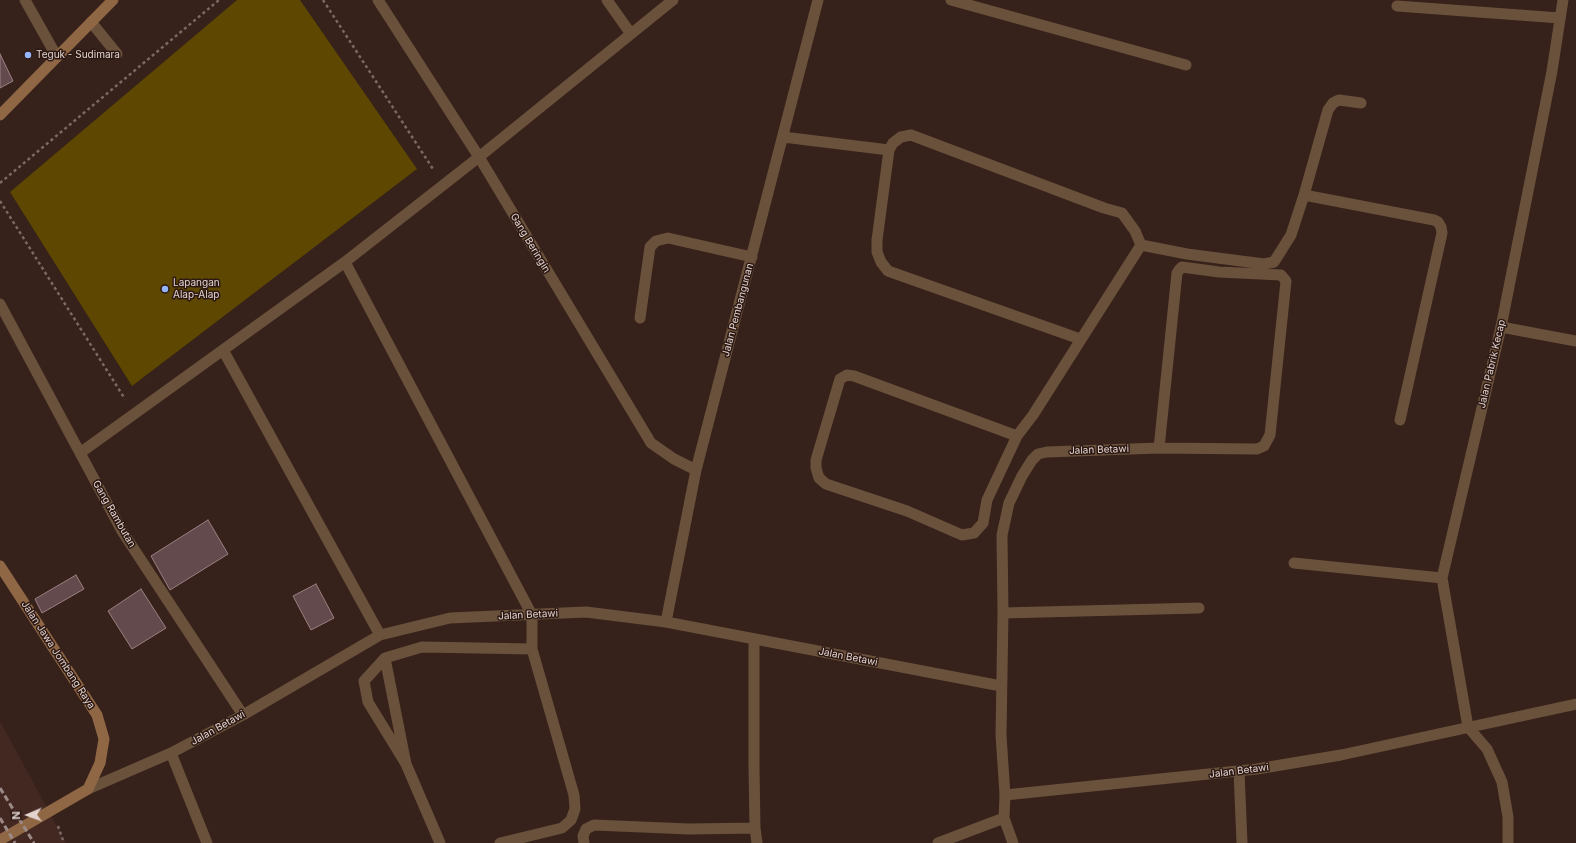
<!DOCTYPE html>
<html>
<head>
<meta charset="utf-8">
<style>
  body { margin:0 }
  #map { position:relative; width:1576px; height:843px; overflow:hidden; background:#36211b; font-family:Inter,sans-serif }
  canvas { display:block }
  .north { position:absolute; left:8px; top:795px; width:40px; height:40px; -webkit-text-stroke:3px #2c1812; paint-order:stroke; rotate:268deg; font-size:11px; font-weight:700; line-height:16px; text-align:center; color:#e2d3cf }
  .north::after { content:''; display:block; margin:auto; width:14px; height:18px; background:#e2d3cf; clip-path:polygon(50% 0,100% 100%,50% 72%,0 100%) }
</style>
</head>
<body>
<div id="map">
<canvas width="1576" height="843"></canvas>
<div class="north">N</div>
</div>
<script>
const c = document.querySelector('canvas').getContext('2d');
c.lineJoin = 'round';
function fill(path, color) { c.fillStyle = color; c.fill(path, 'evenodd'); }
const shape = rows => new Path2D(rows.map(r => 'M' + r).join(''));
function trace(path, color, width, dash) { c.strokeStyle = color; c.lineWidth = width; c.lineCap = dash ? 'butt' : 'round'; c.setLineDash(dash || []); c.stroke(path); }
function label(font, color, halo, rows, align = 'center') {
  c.font = font + ' Inter,sans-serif'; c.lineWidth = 3; c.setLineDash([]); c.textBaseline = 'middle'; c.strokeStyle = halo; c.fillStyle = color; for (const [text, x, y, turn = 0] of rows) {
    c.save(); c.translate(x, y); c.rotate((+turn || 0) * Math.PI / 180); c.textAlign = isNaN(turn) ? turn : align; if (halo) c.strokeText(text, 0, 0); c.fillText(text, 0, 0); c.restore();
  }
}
const built = shape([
  [0,721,66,843,0,843]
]);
const green = shape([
  [237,0,300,0,417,169,132,386,10,192]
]);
const building = shape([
  [0,54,13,81,0,88,0,54],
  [208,520,228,554,170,590,151,556,208,520],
  [76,575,84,589,42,613,35,599,76,575],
  [316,584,334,618,311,630,293,596,316,584],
  [141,589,166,628,132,649,108,611,141,589]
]);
const path = shape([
  [323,0,433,169],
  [0,183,219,0],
  [0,201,125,399],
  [58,826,64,843]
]);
const service = shape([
  [951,0,1186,65],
  [1501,327,1576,341],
  [754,639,754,767,755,828,757,843],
  [1005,795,1004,818,1013,843],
  [584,843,583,836,586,829,594,825,689,829,755,828],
  [938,843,1004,818]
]);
const minor = shape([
  [25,0,57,57],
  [378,0,479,157,651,443,674,459,696,470],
  [607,0,631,34],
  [1397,6,1560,18],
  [91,22,117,54],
  [783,137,889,150,893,143,901,137,911,135,1104,208,1122,213,1135,231,1141,245],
  [889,150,877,240,877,252,881,262,888,271,1080,339],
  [1304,195,1434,220,1438,222,1441,227,1442,233,1400,420],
  [1141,245,1187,254,1264,264,1274,262,1291,235,1304,195,1328,110,1333,103,1339,100,1361,103],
  [345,262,532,615,532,649,574,795,575,809,571,820,562,828,500,843],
  [0,304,122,531,243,715],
  [640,318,650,247,656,241,668,238,752,257],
  [223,350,380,635],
  [1017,436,854,376,847,375,840,379,816,460,816,468,819,478,826,484,907,511,962,535,974,533,983,523,987,500,1017,436,1033,415,1141,245],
  [1159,448,1177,273,1179,270,1182,267,1219,272,1281,275,1286,281,1270,435,1264,446,1257,449,1159,448,1047,452,1038,454,1032,460,1022,476,1009,503,1002,535,1003,613,1001,735,1005,795,1257,769,1341,755,1576,704],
  [80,453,345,262,479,157,673,0],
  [1294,563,1442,578],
  [1003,613,1199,608],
  [666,622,696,470,818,0],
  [385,658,364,681,368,702,406,764,440,843],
  [171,753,207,843],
  [406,764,385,658,422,647,532,649],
  [1239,771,1242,843],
  [88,789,171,753,243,715,380,635,450,618,586,612,666,622,1001,686],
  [1508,843,1508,817,1502,782,1487,749,1468,727,1442,578,1501,327,1552,71,1563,0]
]);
const secondary = shape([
  [0,115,113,0],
  [0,566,97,715,104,739,100,763,88,789,0,840]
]);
const rail = shape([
  [0,788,34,843],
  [0,818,15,843]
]);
const markers = [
  [28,55,4,"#95b6fd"],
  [165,289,4,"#95b6fd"]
];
const poiNames = [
  ["Teguk - Sudimara",36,55],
  ["Lapangan",173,283],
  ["Alap-Alap",173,295]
];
const streetNames = [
  ["Gang Beringin",530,243,59],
  ["Jalan Pembangunan",738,310,-75],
  ["Jalan Pabrik Kecap",1492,364,-77],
  ["Jalan Betawi",1099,450,-2],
  ["Gang Rambutan",114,514,60],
  ["Jalan Betawi",528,615,-3],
  ["Jalan Jawa Jombang Raya",58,655,57],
  ["Jalan Betawi",848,657,11],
  ["Jalan Betawi",218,728,-29],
  ["Jalan Betawi",1239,771,-7]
];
fill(built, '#432821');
fill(green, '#5d4701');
fill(building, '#634a4d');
trace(building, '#9c8083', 1);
trace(path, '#7b6964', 2.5, [3, 3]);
trace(service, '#6a513b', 11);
trace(minor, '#6a513b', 11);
trace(secondary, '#906744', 11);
trace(rail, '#9b8a85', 3, [6, 3]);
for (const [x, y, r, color] of markers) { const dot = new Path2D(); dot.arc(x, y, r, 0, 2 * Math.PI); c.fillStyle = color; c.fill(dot); trace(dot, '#2c1812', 1.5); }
label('10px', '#e2d3cf', '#2c1812', poiNames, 'left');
label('10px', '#e2d3cf', '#2c1812', streetNames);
</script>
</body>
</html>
